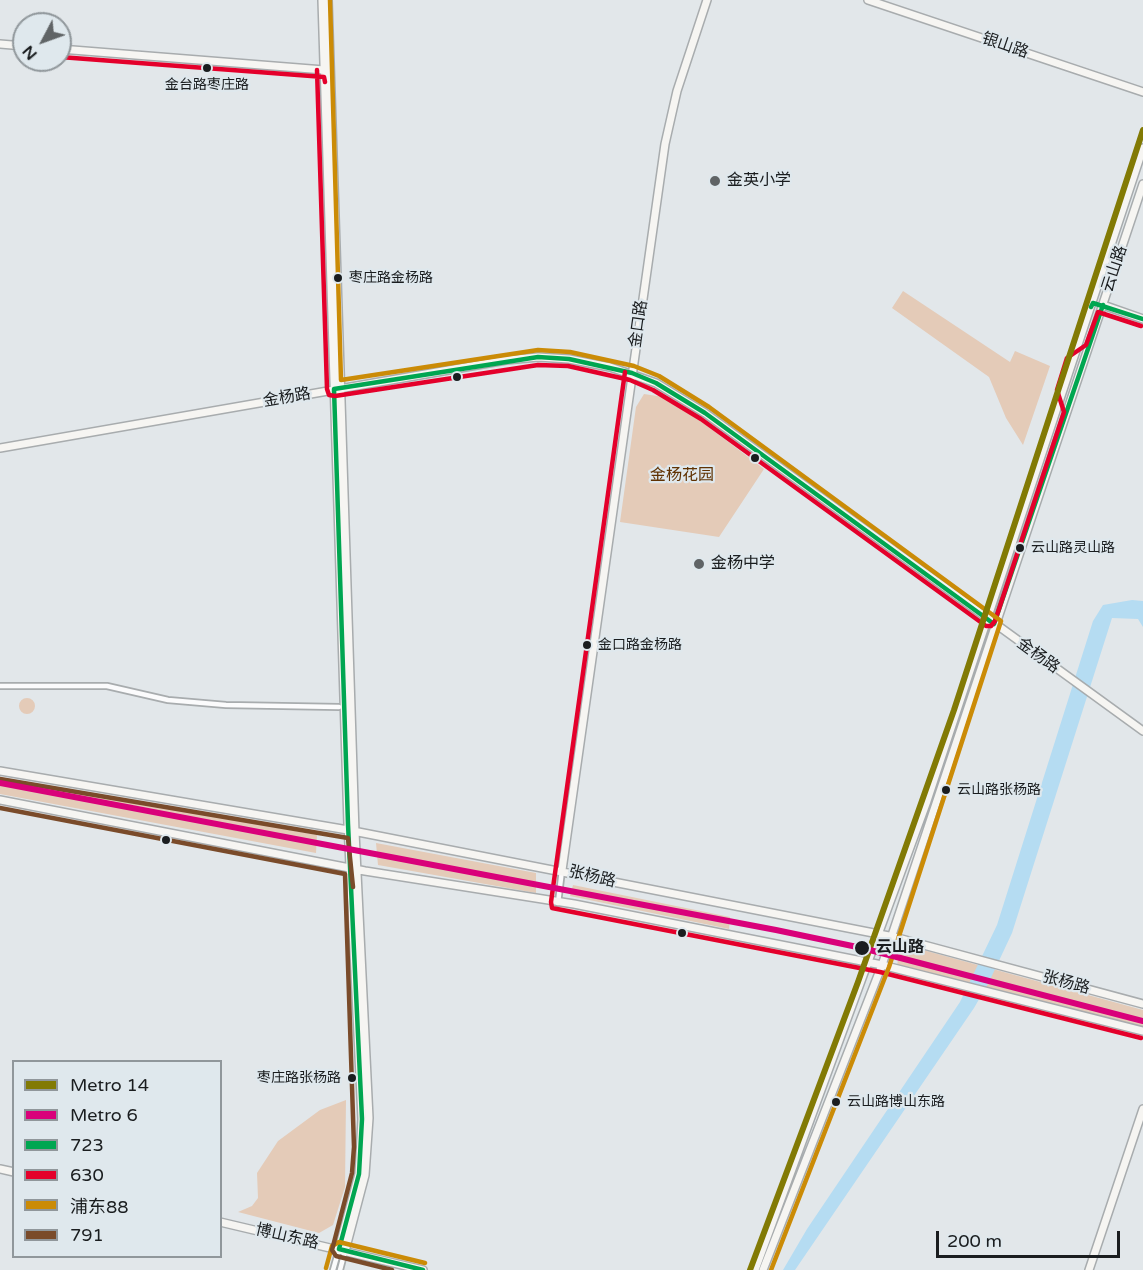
<!DOCTYPE html>
<html>
<head>
<meta charset="utf-8">
<style>
  body { margin:0 }
  #map { position:relative; width:1143px; height:1270px; overflow:hidden; background:#e2e7ea; font-family:"Varela Round","Noto Sans SC",sans-serif }
  canvas { display:block }
  .legend { position:absolute; left:12px; top:1060px; width:210px; height:198px; box-sizing:border-box; background:#dfe8ed; border:2px solid #90979b; margin:0; padding:8px 10px; list-style:none; font-size:18px; color:#1a1d1f }
  .legend li { display:flex; align-items:center; gap:12px; height:30px }
  .legend b { width:30px; border:2px solid #90979b }
  .north { position:absolute; left:12px; top:12px; width:60px; height:60px; box-sizing:border-box; background:#dfe8ed; border:2px solid #90979b; border-radius:50%; rotate:229deg; font-size:16px; font-weight:700; line-height:24px; text-align:center; color:#1a1d1f }
  .north::after { content:''; display:block; margin:auto; width:21px; height:27px; background:#606466; clip-path:polygon(50% 0,100% 100%,50% 72%,0 100%) }
  .scale { position:absolute; left:936px; top:1231px; width:184px; height:27px; box-sizing:border-box; border:3px solid #1a1d1f; border-top:0; padding-left:8px; font-size:18px; line-height:21px; white-space:nowrap; color:#1a1d1f; -webkit-text-stroke:4px #dfe8ed; paint-order:stroke }
</style>
</head>
<body>
<div id="map">
<canvas width="1143" height="1270"></canvas>
<ul class="legend">
<li><b style="height:8px;background:#827a04"></b>Metro 14</li>
<li><b style="height:8px;background:#d9017a"></b>Metro 6</li>
<li><b style="height:8px;background:#00a651"></b>723</li>
<li><b style="height:8px;background:#e4002b"></b>630</li>
<li><b style="height:8px;background:#cb8b06"></b>浦东88</li>
<li><b style="height:8px;background:#7a4b2a"></b>791</li>
</ul>
<div class="north">N</div>
<div class="scale">200 m</div>
</div>
<script>
const c = document.querySelector('canvas').getContext('2d');
c.lineJoin = 'round';
function fill(path, color) { c.fillStyle = color; c.fill(path, 'evenodd'); }
const shape = rows => new Path2D(rows.map(r => 'M' + r).join(''));
function trace(path, color, width, dash) { c.strokeStyle = color; c.lineWidth = width; c.lineCap = dash ? 'butt' : 'round'; c.setLineDash(dash || []); c.stroke(path); }
function label(font, color, halo, rows, align = 'center') {
  c.font = font + ' "Varela Round","Noto Sans SC",sans-serif'; c.lineWidth = 4.5; c.setLineDash([]); c.textBaseline = 'middle'; c.strokeStyle = halo; c.fillStyle = color; for (const [text, x, y, turn = 0] of rows) {
    c.save(); c.translate(x, y); c.rotate((+turn || 0) * Math.PI / 180); c.textAlign = isNaN(turn) ? turn : align; if (halo) c.strokeText(text, 0, 0); c.fillText(text, 0, 0); c.restore();
  }
}
const green = shape([
  [903,291,1010,362,1015,351,1050,366,1023,445,1006,418,989,377,892,308],
  [644,394,664,397,681,406,764,469,719,537,620,522,636,407],
  '19 706a8 8 0 1 1 16 0a8 8 0 1 1-16 0Z',
  [0,777,317,835,316,853,0,794],
  [376,843,536,873,536,893,378,865],
  [573,885,730,917,729,929,570,896],
  [901,944,1143,1010,1143,1028,897,965],
  [346,1100,345,1187,333,1225,319,1233,238,1212,252,1206,258,1198,257,1173,278,1141,320,1110]
]);
const water = shape([
  [1132,600,1143,601,1143,627,1138,619,1112,618,1012,933,989,982,974,1008,795,1270,783,1270,807,1229,960,1002,997,925,1093,621,1103,605]
]);
const street = shape([
  [0,686,107,686,168,700,226,705,339,707],
  [558,903,562,870],
  [333,1270,339,1249],
  [340,1270,345,1251]
]);
const secondary = shape([
  [322,0,348,824,362,1119,359,1174,339,1249],
  [328,0,355,832,369,1118,365,1175,345,1251],
  [868,0,1143,92],
  [0,44,24,46],
  [60,49,324,70],
  [1103,305,1143,319],
  [0,448,506,360,538,357,569,359,610,367,656,383,705,413,1143,731],
  [0,771,348,830,894,937,1143,1004],
  [0,800,365,871,574,904,882,965,1143,1031],
  [562,870,665,144,677,91,707,0],
  [0,1169,14,1172],
  [220,1222,423,1270],
  [755,1270,927,801,1143,148],
  [763,1270,882,965,1143,184],
  [1089,1270,1143,1109]
]);
const bus1 = shape([
  [1091,307,1093,303,1143,319],
  [423,1270,339,1249,359,1174,362,1119,348,824,334,389,538,357,569,359,632,373,656,383,705,413,994,624,1103,305]
]);
const bus2 = shape([
  [60,57,324,77,325,82],
  [317,70,327,389,329,395,335,396,538,365,568,366,630,380,653,390,701,419,986,626,991,626,995,621,1064,412,1057,390,1067,358,1086,345,1098,312,1141,326],
  [625,372,551,902,552,908,880,972,1141,1038]
]);
const bus3 = shape([
  [330,0,341,380,538,350,570,352,634,366,659,376,709,407,1001,621,889,967,771,1270],
  [326,1268,332,1246,339,1242,425,1263]
]);
const bus4 = shape([
  [0,779,348,838,353,887],
  [0,808,345,874,354,1147,352,1173,332,1250,336,1256,392,1270]
]);
const metro1 = shape([
  [750,1270,858,982,954,710,1143,130]
]);
const metro2 = shape([
  [0,783,776,930,862,948,1143,1021]
]);
const markers = [
  [207,68,5,"#1a1d1f"],
  [715,181,6,"#606466"],
  [338,278,5,"#1a1d1f"],
  [457,377,5,"#1a1d1f"],
  [755,458,5,"#1a1d1f"],
  [1020,548,5,"#1a1d1f"],
  [699,564,6,"#606466"],
  [587,645,5,"#1a1d1f"],
  [946,790,5,"#1a1d1f"],
  [166,840,5,"#1a1d1f"],
  [682,933,5,"#1a1d1f"],
  [862,948,8,"#1a1d1f"],
  [352,1078,5,"#1a1d1f"],
  [836,1102,5,"#1a1d1f"]
];
const busNames = [
  ["金台路枣庄路",207,85,"center"],
  ["枣庄路金杨路",349,278],
  ["云山路灵山路",1031,548],
  ["金口路金杨路",598,645],
  ["云山路张杨路",957,790],
  ["枣庄路张杨路",341,1078,"right"],
  ["云山路博山东路",847,1102]
];
const streetNames = [
  ["银山路",1005,46,19],
  ["云山路",1115,269,-72],
  ["金口路",639,324,-82],
  ["金杨路",287,398,-10],
  ["金杨路",1038,656,36],
  ["张杨路",592,877,13],
  ["张杨路",1066,983,15],
  ["博山东路",287,1237,13]
];
const poiNames = [
  ["金英小学",727,181],
  ["金杨中学",711,564]
];
const parkNames = [
  ["金杨花园",682,476]
];
const stopNames = [
  ["云山路",876,948]
];
fill(green, '#e4cbb8');
fill(water, '#b5dcf2');
trace(street, '#a8acae', 8);
trace(secondary, '#a8acae', 10);
trace(street, '#fbfbfc', 4.5);
trace(secondary, '#f6f5f2', 7);
trace(bus1, '#00a651', 4.5);
trace(bus2, '#e4002b', 4.5);
trace(bus3, '#cb8b06', 4.5);
trace(bus4, '#7a4b2a', 4.5);
trace(metro1, '#827a04', 6);
trace(metro2, '#d9017a', 6);
for (const [x, y, r, color] of markers) { const dot = new Path2D(); dot.arc(x, y, r, 0, 2 * Math.PI); c.fillStyle = color; c.fill(dot); trace(dot, '#dfe8ed', 2); }
label('14px', '#1a1d1f', '#dfe8ed', busNames, 'left');
label('16px', '#1a1d1f', '#dfe8ed', streetNames);
label('16px', '#1a1d1f', '#dfe8ed', poiNames, 'left');
label('16px', '#603202', '#dfe8ed', parkNames);
label('bold 16px', '#1a1d1f', '#dfe8ed', stopNames, 'left');
</script>
</body>
</html>
